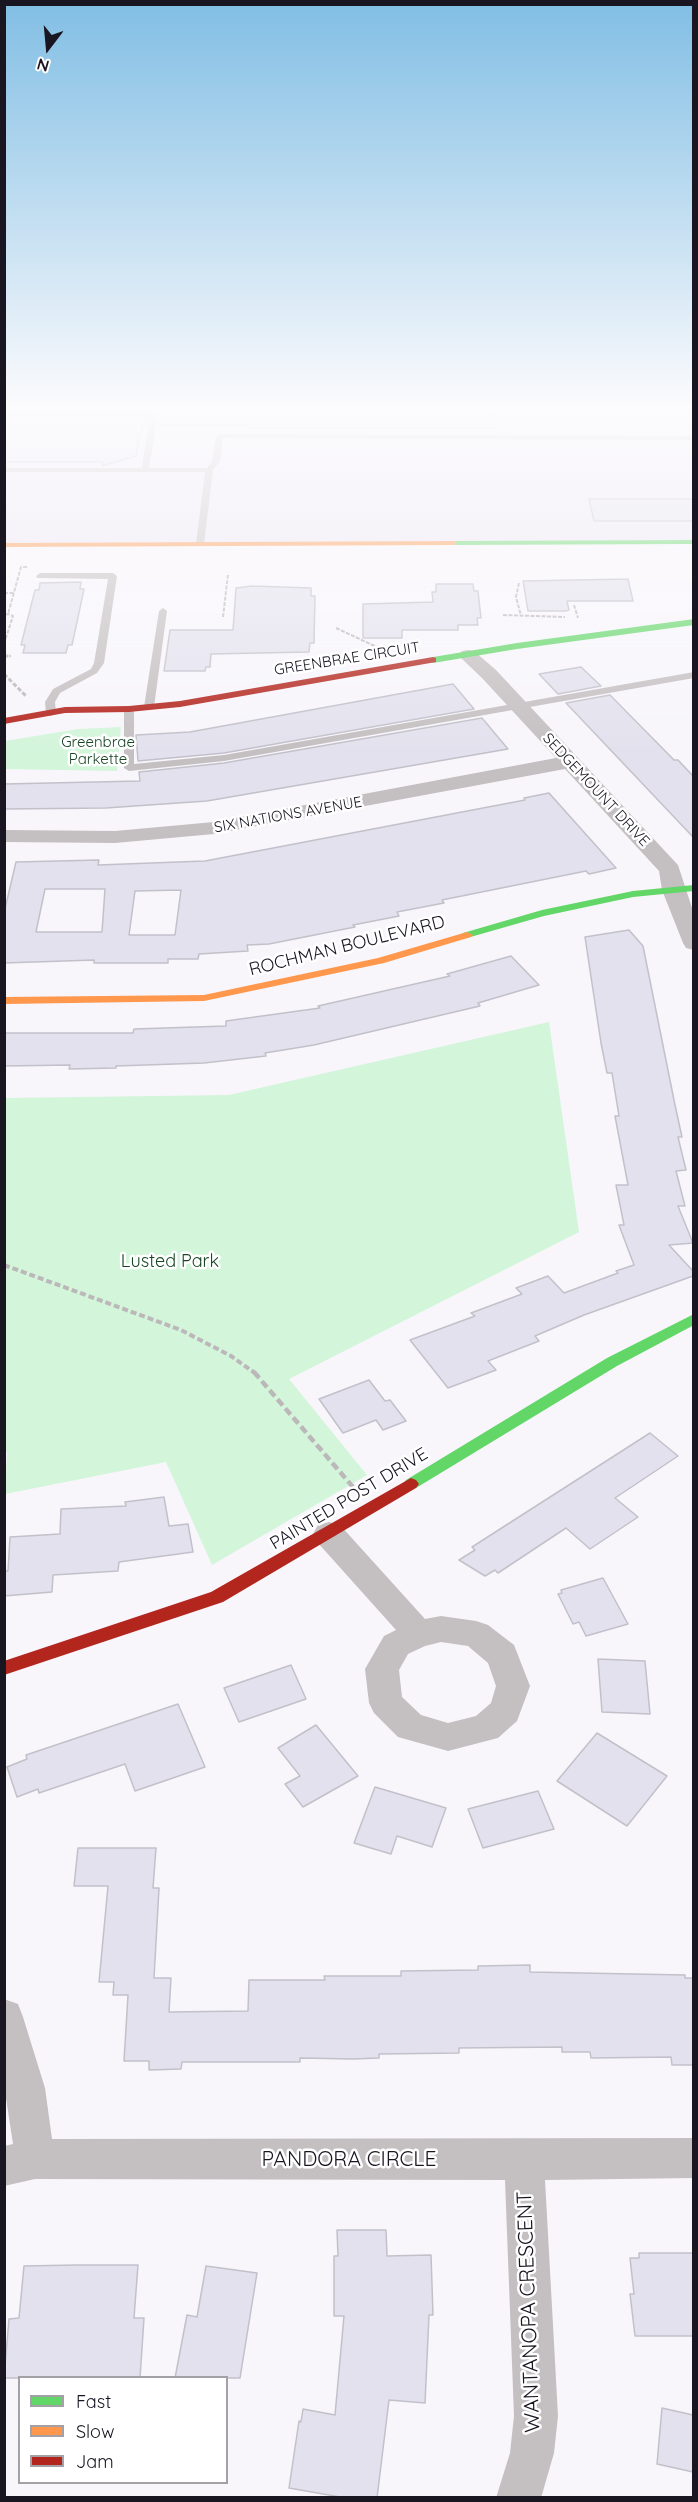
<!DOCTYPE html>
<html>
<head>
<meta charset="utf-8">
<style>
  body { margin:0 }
  #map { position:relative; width:698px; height:2502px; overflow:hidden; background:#f8f6fb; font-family:Quicksand,sans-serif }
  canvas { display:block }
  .frame { position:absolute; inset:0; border:6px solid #191521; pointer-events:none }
  .legend { position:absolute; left:18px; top:2376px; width:210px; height:108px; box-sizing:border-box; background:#fff; border:2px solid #a3a1a6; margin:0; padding:8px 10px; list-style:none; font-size:18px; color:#191521 }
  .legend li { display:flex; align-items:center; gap:12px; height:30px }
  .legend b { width:30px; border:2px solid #a3a1a6 }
  .north { position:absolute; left:18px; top:18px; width:60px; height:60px; -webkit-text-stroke:4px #fff; paint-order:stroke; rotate:196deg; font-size:16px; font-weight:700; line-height:24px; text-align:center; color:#191521 }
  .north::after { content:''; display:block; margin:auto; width:21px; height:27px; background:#191521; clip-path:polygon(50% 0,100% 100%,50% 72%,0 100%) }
</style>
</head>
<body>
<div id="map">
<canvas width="698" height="2502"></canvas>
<div class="frame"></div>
<ul class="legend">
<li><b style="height:8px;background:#63d668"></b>Fast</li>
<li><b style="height:8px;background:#ff974d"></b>Slow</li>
<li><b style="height:8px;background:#b3261e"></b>Jam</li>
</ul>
<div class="north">N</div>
</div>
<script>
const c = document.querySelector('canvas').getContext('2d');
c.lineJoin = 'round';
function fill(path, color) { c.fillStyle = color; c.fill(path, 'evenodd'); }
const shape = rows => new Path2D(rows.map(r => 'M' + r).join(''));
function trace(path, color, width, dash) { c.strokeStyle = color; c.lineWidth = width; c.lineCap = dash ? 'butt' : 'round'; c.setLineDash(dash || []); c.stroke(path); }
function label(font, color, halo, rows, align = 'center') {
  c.font = font + ' Quicksand,sans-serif'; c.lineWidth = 5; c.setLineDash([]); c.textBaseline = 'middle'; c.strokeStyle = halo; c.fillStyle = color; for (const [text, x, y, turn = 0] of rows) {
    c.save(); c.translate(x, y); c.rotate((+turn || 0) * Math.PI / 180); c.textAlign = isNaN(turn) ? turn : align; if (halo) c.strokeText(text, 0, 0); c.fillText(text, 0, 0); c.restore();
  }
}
const built = shape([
  [4,403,693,403,693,542,5,545]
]);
const green = shape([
  [121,727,117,771,5,769,5,741,78,729],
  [549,1022,579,1232,289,1379,367,1475,212,1565,166,1462,5,1494,7,1452,4,1452,5,1098,229,1095]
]);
const building = shape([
  [4,403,488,403,492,405,495,428,249,428,249,425,158,425,159,419,153,413,131,410,4,410,4,403],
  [4,418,131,418,147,421,146,425,142,425,136,456,102,466,103,462,4,462,4,418],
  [589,499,693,499,693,521,594,521,589,499],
  [628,579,633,601,567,601,569,610,566,611,528,611,523,581,628,579],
  [81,582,80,589,84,589,77,622,72,645,68,645,66,653,23,653,25,645,21,645,35,590,39,590,40,583,81,582],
  [436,584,473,584,474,591,478,591,481,618,477,618,478,625,458,625,458,630,402,630,402,638,363,638,363,604,433,602,432,592,436,592,436,584],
  [252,586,311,588,311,596,315,596,314,643,310,643,309,652,211,654,210,667,206,667,205,671,164,671,170,630,233,630,236,588,252,586],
  [581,667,601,686,558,694,539,674,581,667],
  [453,684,474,709,224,753,138,761,136,735,190,732,453,684],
  [610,695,674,760,678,760,693,776,693,837,566,703,610,695],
  [482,718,508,749,207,801,106,808,4,809,4,784,140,781,139,772,224,763,482,718],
  [549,793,616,868,589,874,586,871,442,900,444,903,397,912,399,916,353,925,355,927,269,944,247,945,248,951,199,954,198,959,168,959,168,963,94,963,94,960,4,963,4,913,16,862,99,860,98,865,205,861,525,800,524,798,549,793],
  [45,889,105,889,102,932,36,932,45,889],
  [181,890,175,935,129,935,135,891,181,890],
  [629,930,643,946,675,1105,682,1137,678,1137,686,1170,676,1171,685,1206,678,1206,693,1243,669,1245,693,1271,693,1276,584,1315,535,1336,539,1341,488,1361,496,1370,448,1388,410,1340,475,1316,471,1313,522,1294,516,1288,548,1276,564,1293,618,1273,616,1271,634,1265,619,1225,624,1225,616,1185,628,1185,615,1116,619,1116,612,1073,607,1073,601,1043,585,937,629,930],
  [511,956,539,985,478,1003,480,1006,314,1045,265,1053,266,1056,204,1063,116,1066,116,1068,69,1069,70,1065,4,1066,4,1033,133,1033,134,1029,226,1026,226,1021,320,1008,318,1006,450,976,447,974,511,956],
  [369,1380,385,1401,390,1400,406,1421,383,1430,376,1420,343,1433,319,1399,369,1380],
  [650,1433,678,1456,615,1498,638,1517,590,1549,566,1528,498,1573,495,1570,485,1576,459,1560,475,1550,472,1547,650,1433],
  [164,1497,169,1526,188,1524,193,1552,119,1562,118,1571,53,1575,52,1592,4,1596,4,1571,8,1571,10,1537,60,1534,61,1509,126,1506,125,1502,164,1497],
  [603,1578,628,1624,586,1636,579,1622,573,1624,558,1594,562,1593,561,1590,603,1578],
  [598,1659,645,1661,650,1714,602,1712,598,1659],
  [291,1665,306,1699,239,1722,224,1688,291,1665],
  [178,1704,205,1767,135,1791,125,1764,39,1793,38,1789,17,1797,7,1767,27,1759,26,1755,178,1704],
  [316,1725,358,1776,303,1807,285,1784,300,1776,278,1748,316,1725],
  [597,1733,667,1776,627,1826,557,1781,597,1733],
  [375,1787,446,1808,432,1847,397,1836,391,1854,354,1843,375,1787],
  [538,1791,554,1829,483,1848,468,1809,538,1791],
  [78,1848,156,1848,153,1888,159,1888,154,1978,171,1978,169,2012,248,2011,249,1980,325,1980,324,1976,401,1976,401,1971,478,1970,478,1966,530,1965,530,1972,685,1975,685,1978,693,1978,693,2065,672,2065,671,2057,591,2058,590,2052,562,2052,562,2047,459,2048,459,2053,379,2054,379,2058,353,2059,300,2058,300,2062,182,2062,181,2069,149,2070,149,2061,124,2061,128,1995,113,1995,114,1982,99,1982,108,1886,74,1886,78,1848],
  [337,2230,386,2230,387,2256,431,2255,433,2315,429,2315,425,2403,389,2400,377,2498,346,2498,289,2488,299,2421,301,2422,303,2409,335,2415,344,2316,334,2316,334,2256,338,2256,337,2230],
  [639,2253,693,2253,693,2336,635,2336,630,2294,634,2294,630,2258,639,2258,639,2253],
  [76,2265,138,2265,134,2318,144,2318,140,2378,4,2378,9,2319,19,2318,24,2266,76,2265],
  [206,2266,257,2273,240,2378,175,2378,187,2315,197,2317,206,2266],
  [662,2408,693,2415,693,2472,657,2464,662,2408]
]);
const pathFar3 = shape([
  [238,420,239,403],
  [519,583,516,597,521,616],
  [4,593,14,593],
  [574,605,578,618],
  [4,615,8,614,21,567,28,567],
  [503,615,565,617],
  [223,617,228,574],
  [336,628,379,648],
  [4,644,13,616,8,614],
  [4,656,11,656]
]);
const pathFar2 = shape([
  [4,656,11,656],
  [4,674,27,697]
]);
const pathFar1 = shape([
  [4,1265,181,1330,231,1356,255,1373]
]);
const path = shape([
  [254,1372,353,1487]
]);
const lane = shape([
  [4,412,131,412,153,415,157,420,149,468,207,468,212,461,216,436,220,434,694,436,694,440,223,438,220,461,213,470,204,544,200,546,196,544,205,472,4,472,4,468,142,468,149,420,148,419,131,416,4,416,4,412],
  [40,573,113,573,117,576,104,663,97,673,60,693,55,702,56,713,51,716,46,713,45,702,53,689,91,669,94,663,108,579,37,578,36,576,40,573],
  [163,608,167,611,154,707,149,710,144,707,159,611,163,608],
  [694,672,694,678,224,761,129,771,124,768,124,709,129,706,134,709,134,764,224,755,694,672]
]);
const street = shape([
  [468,650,474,651,496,670,678,865,694,914,694,950,686,948,683,943,662,890,659,871,565,769,214,834,115,843,4,842,4,830,115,831,214,822,556,758,482,678,462,659,459,655,462,651,468,650],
  [329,1522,340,1525,425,1619,441,1616,476,1621,488,1625,514,1645,530,1686,517,1721,498,1738,448,1751,398,1737,374,1713,369,1703,365,1669,384,1636,396,1630,318,1543,313,1534,318,1525,329,1522],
  [441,1642,468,1646,488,1663,496,1686,491,1703,476,1716,448,1723,421,1715,402,1697,399,1670,408,1654,425,1646,441,1642],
  [4,1999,18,2004,23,2017,45,2088,52,2139,694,2138,694,2178,545,2180,558,2416,554,2453,541,2498,496,2498,510,2453,514,2416,505,2180,35,2179,4,2186,4,2146,13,2144,4,2085,4,1999]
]);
const fast = shape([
  [694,540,694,544,453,545,449,543,453,541,694,540],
  [694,619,694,625,517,649,433,663,428,660,433,657,517,643,694,619],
  [694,885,694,891,633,897,544,916,467,938,461,935,463,933,542,910,633,891,694,885],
  [694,1314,694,1325,617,1366,416,1488,406,1488,403,1484,406,1480,607,1358,694,1314]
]);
const slow = shape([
  [456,541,456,545,453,545,4,547,4,543,456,541],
  [467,932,473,935,471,937,384,963,204,1001,4,1004,4,997,204,995,378,958,467,932]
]);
const jam = shape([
  [433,657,436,658,436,662,180,707,129,712,65,713,4,724,4,718,65,707,129,706,180,701,433,657],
  [411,1478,416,1480,419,1484,416,1488,223,1602,4,1675,4,1661,211,1592,411,1478]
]);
const farStreetnames = [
  ["GREENBRAE CIRCUIT",347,659,-9],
  ["SEDGEMOUNT DRIVE",596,790,47],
  ["SIX NATIONS AVENUE",288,815,-10]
];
const farParknames = [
  ["Greenbrae",98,742],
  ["Parkette",98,759]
];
const streetNames = [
  ["ROCHMAN BOULEVARD",347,946,-14],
  ["PAINTED POST DRIVE",349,1499,-31]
];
const parkNames = [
  ["Lusted Park",170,1262]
];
const nearStreetnames = [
  ["PANDORA CIRCLE",349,2160],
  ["WANTANOPA CRESCENT",529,2312,-92]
];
fill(built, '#ebe7f3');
fill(green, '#d3f5da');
fill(building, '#e3e1ed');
trace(building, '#c2c1ca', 1.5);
trace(pathFar3, '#bcb8ba', 2, [4, 1.5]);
trace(pathFar2, '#bcb8ba', 3, [4.5, 2]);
trace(pathFar1, '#bcb8ba', 4, [6, 3]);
trace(path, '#bcb8ba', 4.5, [8, 4]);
fill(lane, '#c4bfc0');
fill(street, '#c4bfc0');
fill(fast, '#63d668');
fill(slow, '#ff974d');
fill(jam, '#b3261e');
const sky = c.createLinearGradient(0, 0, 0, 753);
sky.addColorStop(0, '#81bee4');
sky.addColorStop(0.54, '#fcfbfd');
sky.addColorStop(1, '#fcfbfd00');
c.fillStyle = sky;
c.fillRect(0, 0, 698, 753);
label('15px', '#191521', '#fff', farStreetnames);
label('15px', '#174523', '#fff', farParknames);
label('18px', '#191521', '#fff', streetNames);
label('18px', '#174523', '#fff', parkNames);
label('21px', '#191521', '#fff', nearStreetnames);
</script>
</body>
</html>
